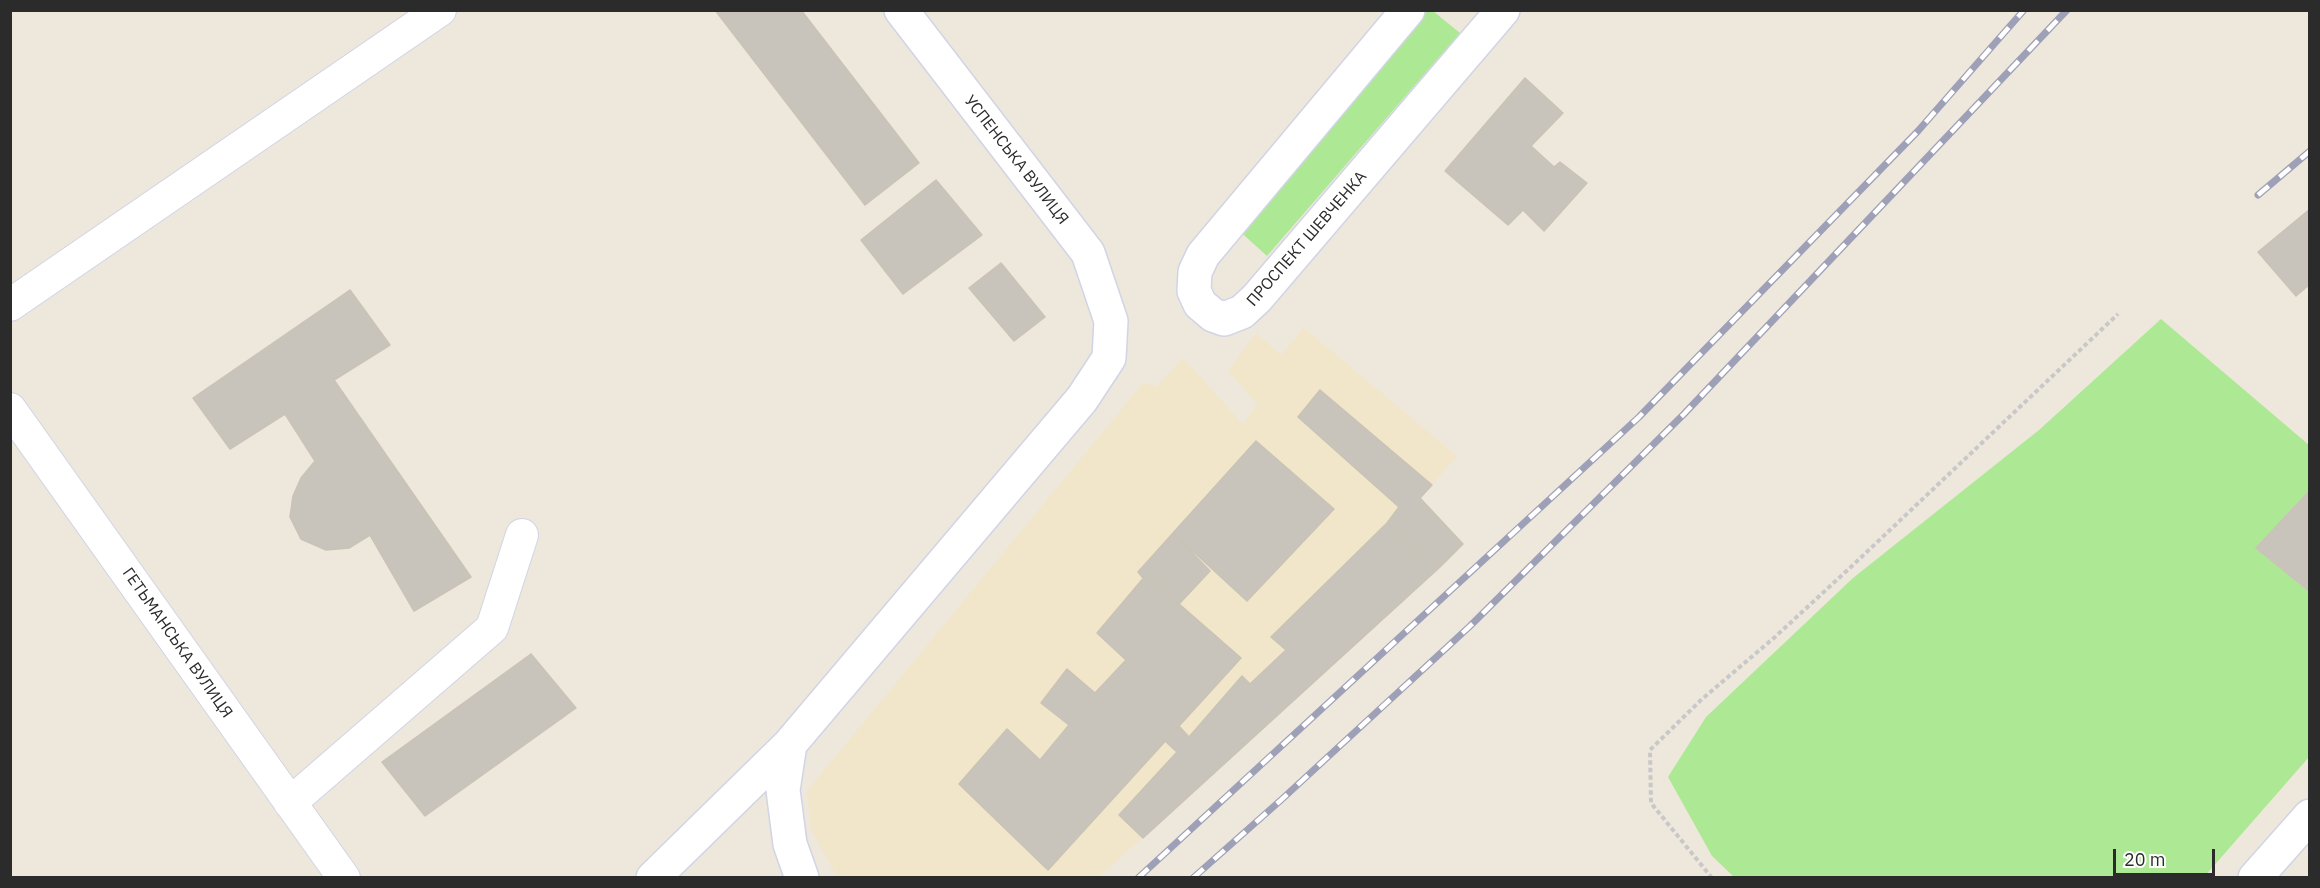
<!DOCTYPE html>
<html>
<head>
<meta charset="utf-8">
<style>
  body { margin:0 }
  #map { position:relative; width:2320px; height:888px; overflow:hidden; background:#eee7dc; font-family:"IBM Plex Sans",sans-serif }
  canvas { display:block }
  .frame { position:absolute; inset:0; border:12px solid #2b2b2b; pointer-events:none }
  .scale { position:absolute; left:2113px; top:849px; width:102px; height:27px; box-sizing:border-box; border:3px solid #2b2b2b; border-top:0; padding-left:8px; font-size:18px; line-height:21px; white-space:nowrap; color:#2b2b2b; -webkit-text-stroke:4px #fff; paint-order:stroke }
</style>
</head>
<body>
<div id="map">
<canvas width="2320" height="888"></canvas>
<div class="frame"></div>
<div class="scale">20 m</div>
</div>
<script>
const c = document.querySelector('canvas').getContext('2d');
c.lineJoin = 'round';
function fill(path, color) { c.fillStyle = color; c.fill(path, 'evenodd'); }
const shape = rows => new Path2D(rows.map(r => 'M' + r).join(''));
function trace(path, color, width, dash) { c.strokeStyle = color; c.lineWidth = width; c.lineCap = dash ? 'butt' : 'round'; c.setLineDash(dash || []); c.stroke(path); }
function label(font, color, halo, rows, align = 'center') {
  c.font = font + ' "IBM Plex Sans",sans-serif'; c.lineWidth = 4.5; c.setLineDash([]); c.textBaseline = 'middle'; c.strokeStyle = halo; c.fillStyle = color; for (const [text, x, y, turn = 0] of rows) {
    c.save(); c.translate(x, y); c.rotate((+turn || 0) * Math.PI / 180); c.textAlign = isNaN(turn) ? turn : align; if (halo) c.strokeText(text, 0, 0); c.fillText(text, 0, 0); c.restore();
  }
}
const education = shape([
  [1304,328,1457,456,1420,498,1463,544,1418,588,1099,877,837,877,811,830,807,791,1143,383,1156,387,1183,358,1243,424,1257,404,1228,371,1256,333,1281,355]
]);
const green = shape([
  [1423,11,1433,11,1460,33,1267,256,1235,227],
  [2161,319,2309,445,2309,490,2256,548,2309,592,2309,757,2204,877,1734,877,1712,856,1668,777,1706,717,1853,578,2039,430]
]);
const building = shape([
  [715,10,801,10,919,163,865,205,715,10],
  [1525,78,1563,113,1531,146,1554,167,1560,162,1587,183,1544,231,1523,210,1508,225,1445,171,1525,78],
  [936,180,982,235,903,294,861,240,936,180],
  [2310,209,2310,284,2296,296,2258,252,2310,209],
  [1001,263,1045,317,1014,341,969,288,1001,263],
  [350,290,390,345,334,380,471,577,414,611,370,535,349,548,326,550,301,539,290,517,293,496,301,478,315,461,285,414,230,449,193,398,350,290],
  [1320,390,1432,485,1420,498,1463,544,1440,567,1387,523,1399,507,1298,417,1320,390],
  [1256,441,1334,509,1247,601,1173,533,1256,441],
  [2310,490,2310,592,2256,548,2310,490],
  [1387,523,1440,567,1143,838,1119,815,1177,752,1165,741,1179,726,1189,737,1242,676,1250,684,1286,650,1271,637,1387,523],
  [1173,533,1210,571,1179,604,1146,575,1143,578,1138,572,1173,533],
  [1146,575,1241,658,1048,870,959,784,1007,729,1040,760,1069,725,1041,703,1067,669,1095,693,1126,660,1097,633,1146,575],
  [531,654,576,708,425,816,382,762,531,654]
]);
const path = shape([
  [1712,878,1651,803,1650,750,1701,700,1775,637,1853,565,2118,314]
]);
const street = shape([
  [10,305,440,10],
  [10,409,344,878],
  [290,803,492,628,522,535]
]);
const secondary = shape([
  [1408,10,1203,255,1195,272,1194,291,1200,304,1213,315,1224,319,1242,312,1257,298,1503,10],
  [790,744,783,790,790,844,802,878],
  [653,878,790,744,1082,399,1109,358,1111,321,1088,253,901,10],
  [2255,878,2310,816]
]);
const rail = shape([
  [2258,195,2310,151],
  [1138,878,1639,417,1918,131,2024,10],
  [1193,878,1281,800,1469,627,1684,414,2067,10]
]);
const streetNames = [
  ["УСПЕНСЬКА ВУЛИЦЯ",1016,160,52],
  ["ПРОСПЕКТ ШЕВЧЕНКА",1307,239,-49],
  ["ГЕТЬМАНСЬКА ВУЛИЦЯ",177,643,55]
];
fill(education, '#f1e6ca');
fill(green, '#ade994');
fill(building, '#c9c4bb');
trace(building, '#c9c3b5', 1.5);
trace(street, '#d1d4e5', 34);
trace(secondary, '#d1d4e5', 36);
trace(path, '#c8c8c8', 4, [4.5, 3]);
trace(street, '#fff', 32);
trace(secondary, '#fff', 33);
trace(rail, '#9ea0b7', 7);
trace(rail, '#fff', 4.5, [14]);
label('16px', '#2b2b2b', '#fff', streetNames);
</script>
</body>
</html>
